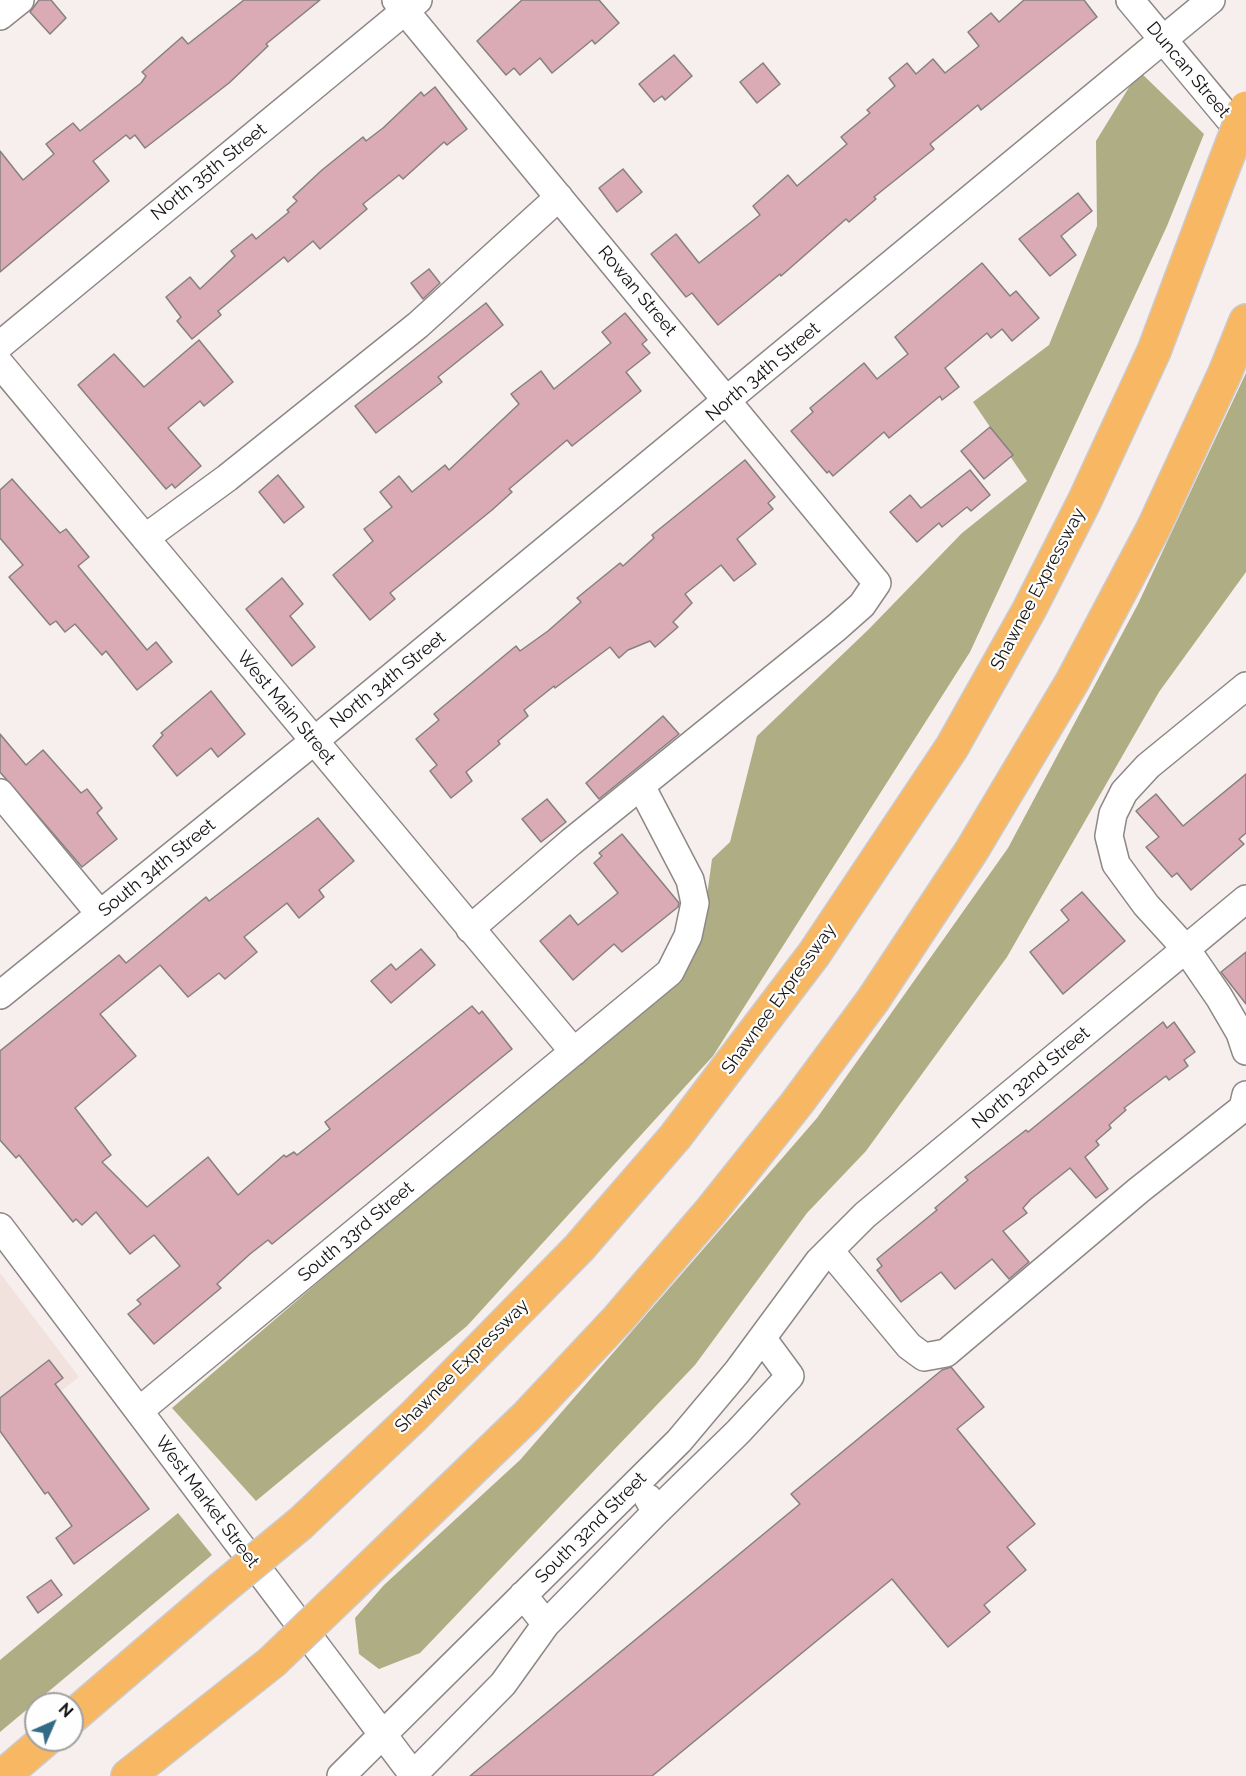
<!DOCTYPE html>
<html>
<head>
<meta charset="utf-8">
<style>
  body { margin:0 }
  #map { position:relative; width:1246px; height:1776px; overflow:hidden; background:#f6efed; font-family:Raleway,sans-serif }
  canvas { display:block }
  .north { position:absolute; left:24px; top:1692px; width:60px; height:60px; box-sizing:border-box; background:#fefefe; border:2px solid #a1a0a0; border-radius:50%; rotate:45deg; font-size:16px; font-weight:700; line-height:24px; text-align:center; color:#151312 }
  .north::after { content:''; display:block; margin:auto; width:21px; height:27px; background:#326b85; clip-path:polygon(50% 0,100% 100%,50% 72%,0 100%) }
</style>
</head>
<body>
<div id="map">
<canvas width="1246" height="1776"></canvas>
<div class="north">N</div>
</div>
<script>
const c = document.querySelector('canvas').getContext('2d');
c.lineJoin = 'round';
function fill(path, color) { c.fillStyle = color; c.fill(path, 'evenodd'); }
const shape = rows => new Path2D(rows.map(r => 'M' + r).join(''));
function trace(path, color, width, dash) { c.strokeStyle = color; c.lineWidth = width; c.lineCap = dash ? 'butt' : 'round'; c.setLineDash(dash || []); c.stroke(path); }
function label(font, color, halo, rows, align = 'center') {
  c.font = font + ' Raleway,sans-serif'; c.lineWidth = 4.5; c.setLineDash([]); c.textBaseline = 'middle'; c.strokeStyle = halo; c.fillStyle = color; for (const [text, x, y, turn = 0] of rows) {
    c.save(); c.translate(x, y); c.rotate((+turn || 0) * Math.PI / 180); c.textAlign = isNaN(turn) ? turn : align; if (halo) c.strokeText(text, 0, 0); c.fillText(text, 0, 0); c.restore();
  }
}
const built = shape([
  [0,1273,79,1377,0,1438]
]);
const forest = shape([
  [1139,71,1204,134,1167,226,970,652,713,1056,467,1326,256,1501,172,1408,687,965,705,910,712,859,730,842,757,736,868,630,962,533,1027,481,973,402,1049,345,1097,226,1096,141],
  [1246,373,1246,572,1159,692,1007,957,866,1151,807,1213,695,1365,420,1653,379,1669,359,1654,355,1618,384,1585,520,1460,817,1118,1008,848,1138,604],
  [178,1513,212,1555,0,1732,0,1660]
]);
const building = shape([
  [39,0,51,0,66,18,50,34,30,12,39,0],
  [244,0,320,0,266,44,268,46,229,83,145,148,135,135,130,139,126,135,93,161,109,181,0,272,0,151,23,180,54,154,46,144,73,123,80,131,141,83,146,76,142,72,182,37,188,44,244,0],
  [522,0,599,0,619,23,595,44,592,40,552,73,540,58,520,75,514,68,506,75,477,41,522,0],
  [1024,0,1084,0,1097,17,981,110,978,105,930,144,934,149,874,197,876,199,849,222,846,219,789,269,781,276,780,274,718,325,692,293,686,297,651,254,676,234,699,263,760,215,753,206,788,175,797,186,847,144,841,137,870,113,867,110,895,86,889,78,907,63,916,74,933,59,945,73,979,46,968,32,991,13,999,22,1024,0],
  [674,55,692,76,665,100,662,96,654,102,639,84,674,55],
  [763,63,780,84,757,103,740,82,763,63],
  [435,87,467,129,447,145,444,142,403,179,399,175,363,204,367,209,320,249,313,241,288,262,284,257,218,311,221,315,192,339,177,321,181,317,166,297,190,277,200,289,235,256,231,251,252,234,256,239,289,212,287,210,297,201,293,197,322,170,363,137,366,141,383,128,421,92,424,96,435,87],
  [623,169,642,192,617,212,599,188,623,169],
  [1078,193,1092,211,1061,236,1076,255,1050,276,1019,239,1078,193],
  [982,263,1010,296,1016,291,1039,318,1012,341,1002,329,991,338,987,333,945,368,959,387,942,400,940,396,889,438,884,432,833,476,829,471,827,473,791,431,813,412,810,408,864,363,877,379,908,354,895,337,982,263],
  [429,269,440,283,423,299,411,283,429,269],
  [486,303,503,325,438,377,442,382,376,433,355,406,486,303],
  [625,313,647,340,642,344,650,353,626,372,641,391,572,446,567,440,509,489,512,492,492,510,390,593,395,599,370,620,333,575,373,541,364,529,392,507,380,492,399,476,412,492,445,465,449,470,519,404,511,394,541,371,554,389,611,343,602,332,625,313],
  [199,340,233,382,204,406,200,401,168,428,201,466,175,488,172,484,166,489,78,385,114,354,144,387,199,340],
  [990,427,1013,455,984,479,961,451,990,427],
  [745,460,775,497,768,503,773,509,737,539,756,564,734,581,721,565,685,594,692,603,673,622,678,627,655,647,650,641,628,650,619,658,610,647,555,688,554,686,524,710,528,716,498,741,500,744,466,772,472,781,451,798,430,771,437,765,416,739,439,720,434,714,516,646,520,651,548,631,581,602,577,598,620,563,623,566,654,538,652,535,745,460],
  [970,470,990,495,971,511,967,507,942,527,939,523,917,542,890,512,910,495,921,508,970,470],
  [278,475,304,507,284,523,259,492,278,475],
  [12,479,60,533,66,529,89,557,78,566,147,650,156,642,172,662,137,690,106,651,102,655,75,624,65,632,56,621,50,625,9,577,23,565,0,538,0,490,12,479],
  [282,578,303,604,290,616,315,647,292,666,246,609,282,578],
  [211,691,245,734,218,757,211,748,177,776,153,746,163,735,161,733,211,691],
  [663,716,679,734,599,799,586,783,663,716],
  [0,734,26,765,43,750,81,793,87,789,102,808,97,813,117,839,82,867,0,772,0,734],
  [1246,774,1246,833,1239,839,1244,844,1191,890,1177,873,1172,877,1146,847,1159,837,1136,811,1156,794,1183,826,1246,774],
  [547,799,566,822,541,842,522,819,547,799],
  [318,818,354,861,319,890,324,897,299,918,287,903,244,937,257,952,225,979,219,973,188,997,160,965,100,1014,136,1056,75,1108,111,1155,102,1162,147,1207,208,1157,238,1195,284,1155,286,1157,294,1152,297,1155,330,1129,325,1122,472,1006,479,1014,482,1011,512,1049,272,1244,268,1240,250,1254,217,1284,221,1288,154,1344,128,1314,141,1304,137,1300,180,1266,154,1235,130,1254,96,1212,82,1225,76,1219,73,1222,19,1155,16,1158,0,1140,0,1051,119,955,126,963,206,897,209,901,318,818],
  [622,834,679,903,678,907,622,952,614,944,573,980,540,941,570,915,578,925,618,893,594,863,602,856,599,853,622,834],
  [1082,892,1125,941,1063,994,1030,952,1069,920,1061,910,1082,892],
  [421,949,435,965,391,1003,371,981,391,964,396,970,421,949],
  [1246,952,1246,1004,1221,972,1246,952],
  [1163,1022,1167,1028,1174,1022,1195,1052,1184,1060,1188,1066,1169,1080,1166,1076,1124,1108,1126,1110,1109,1125,1111,1128,1096,1141,1099,1145,1085,1157,1108,1189,1096,1198,1070,1168,1031,1199,1023,1208,1027,1213,1003,1231,1029,1262,1009,1279,992,1259,955,1289,941,1272,901,1302,877,1270,882,1266,877,1259,937,1210,935,1208,968,1180,965,1177,1026,1130,1028,1132,1163,1022],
  [49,1360,63,1378,55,1384,149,1509,74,1564,56,1538,72,1526,48,1492,45,1494,0,1431,0,1398,49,1360],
  [951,1367,984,1407,957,1429,1035,1524,1007,1547,1026,1570,984,1605,990,1612,948,1647,892,1579,652,1776,470,1776,800,1504,791,1494,942,1370,951,1367],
  [51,1580,62,1595,38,1613,27,1597,51,1580]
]);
const minor = shape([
  [396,0,877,583,862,605,836,628,571,842,470,929],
  [1130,0,1246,139],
  [0,16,20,0],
  [0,345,418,0],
  [0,364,574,1052],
  [145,538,227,478,418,325,559,197],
  [1246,686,1148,766,1124,792,1113,814,1109,836,1116,864,1146,905,1186,949,1219,997,1240,1033,1246,1051],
  [0,793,100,914],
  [0,995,314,741,1211,0],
  [0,1227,414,1776],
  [830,1251,909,1346,924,1357,946,1353,1139,1190,1243,1108,1246,1095],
  [139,1411,670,972,688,936,695,903,690,880,641,786],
  [656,1512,738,1432,790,1376,762,1338],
  [546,1624,656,1512,648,1498],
  [413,1775,503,1684,546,1624,523,1595],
  [341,1776,679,1441,737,1372,819,1261,865,1215,1246,899]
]);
const highway = shape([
  [301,1523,414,1416,579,1248,675,1137,814,954,952,747,1029,610,1084,502,1154,351,1221,173],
  [349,1588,527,1416,618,1319,710,1212,797,1103,873,1000,972,850,1072,682,1153,529,1225,373,1246,321],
  [72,1717,221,1589],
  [3,1776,45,1740],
  [128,1776,272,1662]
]);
const highwayBridge = shape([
  [1221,173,1246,108],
  [221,1589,301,1523],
  [272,1662,349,1588]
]);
const streetNames = [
  ["Duncan Street",1188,70,50],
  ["North 35th Street",209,172,-39],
  ["Rowan Street",637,291,50],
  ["North 34th Street",763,372,-40],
  ["Shawnee Expressway",1038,589,-62],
  ["North 34th Street",388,680,-39],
  ["West Main Street",286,708,50],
  ["South 34th Street",157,868,-39],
  ["Shawnee Expressway",779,999,-54],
  ["North 32nd Street",1031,1078,-40],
  ["South 33rd Street",356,1232,-40],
  ["Shawnee Expressway",462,1366,-45],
  ["West Market Street",207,1502,53],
  ["South 32nd Street",591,1528,-45]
];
fill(built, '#f1e2de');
fill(forest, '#afad83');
fill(building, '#dbabb5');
trace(building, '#868081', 1.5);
trace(minor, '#8d8786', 30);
trace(highway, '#cccbcb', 36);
trace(minor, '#fff', 27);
trace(highway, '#f8b762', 33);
trace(highwayBridge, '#cccbcb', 36, []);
trace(highwayBridge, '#f8b762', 33);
label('18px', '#151312', '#fefefe', streetNames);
</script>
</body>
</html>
